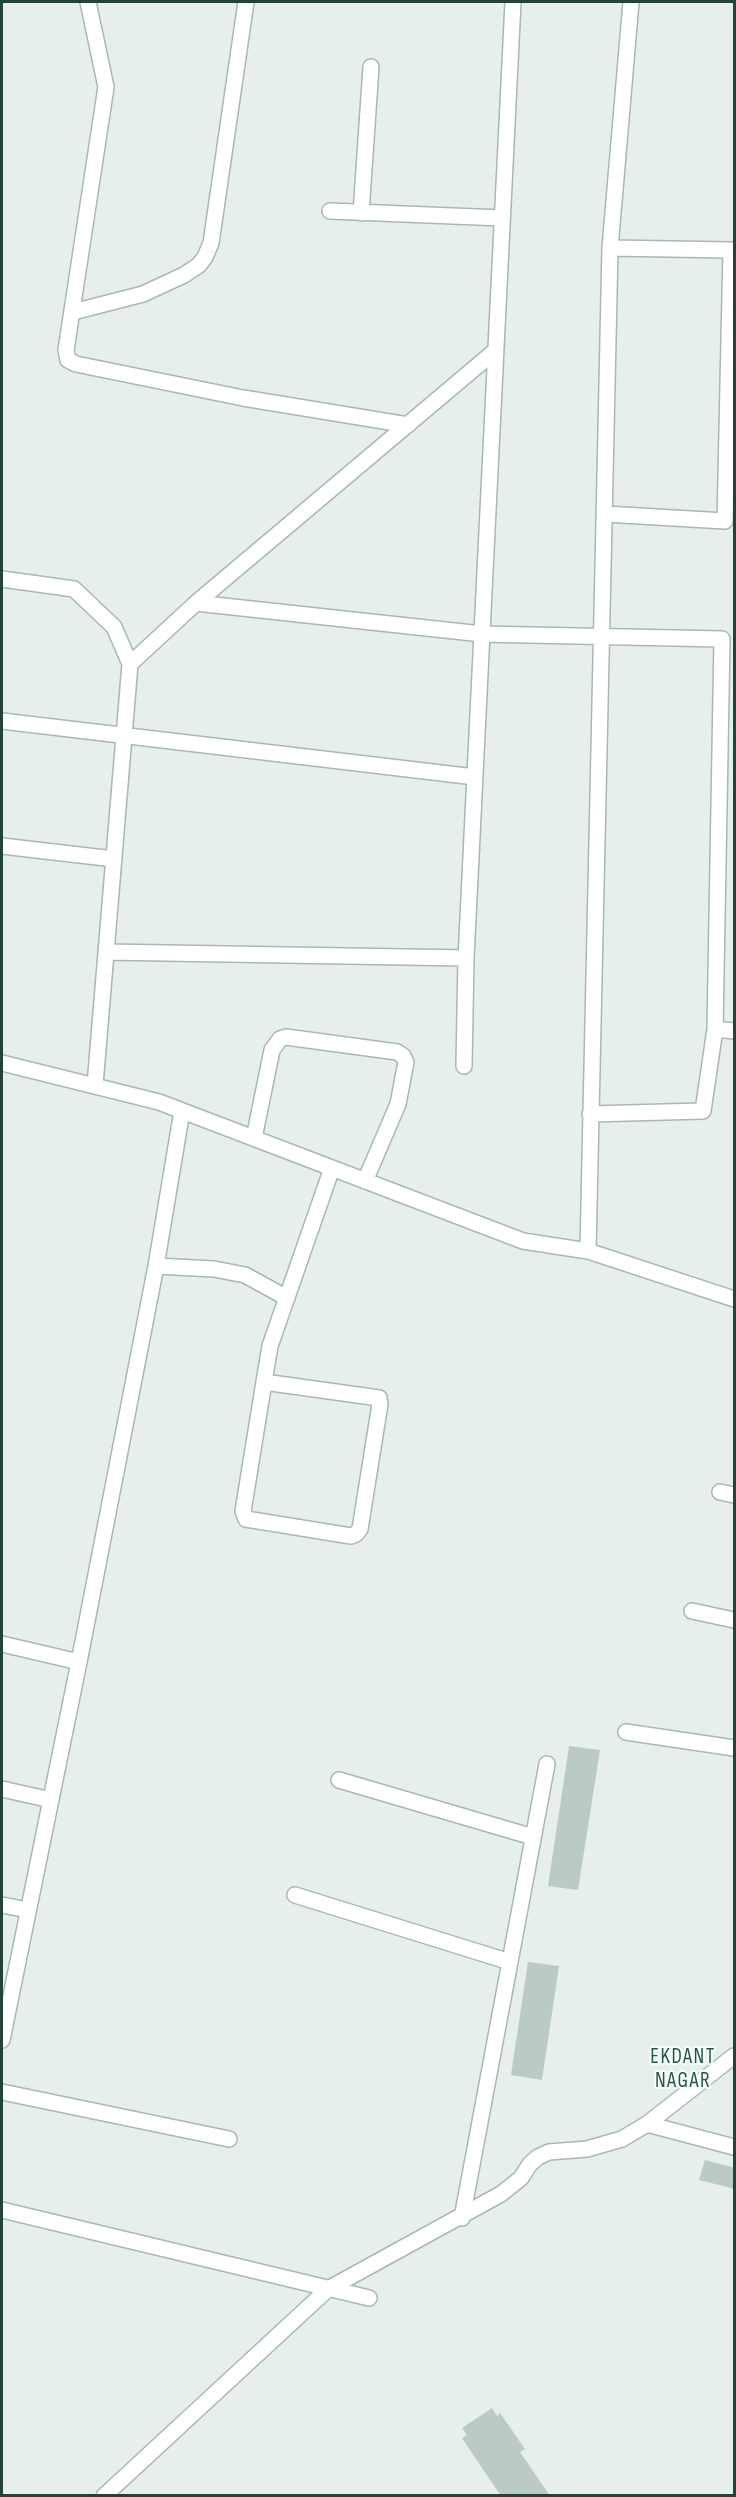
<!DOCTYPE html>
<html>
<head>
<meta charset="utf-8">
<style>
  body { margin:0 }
  #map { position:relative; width:736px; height:2497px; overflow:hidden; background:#e6efeb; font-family:"Sofia Sans Condensed",sans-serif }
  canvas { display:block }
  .frame { position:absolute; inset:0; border:3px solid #24423a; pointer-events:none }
</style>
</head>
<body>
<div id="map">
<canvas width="736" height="2497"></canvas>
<div class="frame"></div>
</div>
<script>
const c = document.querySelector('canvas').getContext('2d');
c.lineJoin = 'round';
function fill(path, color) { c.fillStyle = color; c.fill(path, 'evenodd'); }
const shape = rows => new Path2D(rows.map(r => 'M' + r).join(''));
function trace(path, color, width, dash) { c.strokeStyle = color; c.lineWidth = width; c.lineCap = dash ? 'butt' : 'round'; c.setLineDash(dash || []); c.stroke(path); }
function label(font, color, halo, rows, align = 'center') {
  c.font = font + ' "Sofia Sans Condensed",sans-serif'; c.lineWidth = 4.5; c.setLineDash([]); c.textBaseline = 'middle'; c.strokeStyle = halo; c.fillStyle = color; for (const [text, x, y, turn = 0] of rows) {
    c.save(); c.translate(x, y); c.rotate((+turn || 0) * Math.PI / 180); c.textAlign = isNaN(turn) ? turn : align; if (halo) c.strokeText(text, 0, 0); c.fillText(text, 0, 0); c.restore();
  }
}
const building = shape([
  [569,1746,600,1750,578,1890,548,1886],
  [528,1962,559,1966,542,2080,511,2075],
  [705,2160,735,2168,735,2189,699,2180],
  [492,2408,497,2416,500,2413,525,2449,520,2452,550,2496,501,2496,476,2459,462,2438,467,2435,462,2428]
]);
const minor = shape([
  [88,2,106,87,66,350,68,360,76,364,243,398,408,425],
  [330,211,502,218],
  [361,213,371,67],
  [73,312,143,294,184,275,199,265,205,257,211,243,246,2],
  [495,351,196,603,482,634,722,639,715,1029,703,1111,590,1114],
  [605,514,725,521,731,250,610,248],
  [2,579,74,589,114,627,130,664],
  [2,721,475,777],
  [2,846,114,859],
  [106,952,466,958],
  [715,1029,734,1031],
  [2,1063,159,1102,523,1241,588,1251,734,1299],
  [464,1066,466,958,513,2],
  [95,1085,130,664,196,603],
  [254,1138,272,1050,280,1039,286,1037,397,1052,403,1056,406,1062,398,1104,365,1181],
  [588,1251,610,248,631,2],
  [156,1266,214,1269,245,1275,287,1298],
  [264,1382,379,1398,380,1404,360,1529,356,1534,351,1536,246,1519,243,1511,264,1382,270,1346,332,1168],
  [720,1492,734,1495],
  [692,1611,734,1620],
  [2,1644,79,1662],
  [626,1732,734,1748],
  [339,1780,533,1837],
  [2,1789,51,1800],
  [295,1895,510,1962],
  [2,1905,28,1910],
  [2,2040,79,1662,156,1266,182,1111],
  [2,2092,229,2139],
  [647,2124,734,2147],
  [2,2210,369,2298],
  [462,2218,547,1764],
  [104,2496,328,2289,501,2194,521,2178,530,2164,538,2157,549,2152,587,2149,622,2139,647,2124,734,2056]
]);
const neighbourhoodNames = [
  ["EKDANT",683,2058],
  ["NAGAR",683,2082]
];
fill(building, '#bbcac4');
trace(minor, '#a8b8b2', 18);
trace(minor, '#fff', 15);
c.letterSpacing = '1.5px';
label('21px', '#1f5548', '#f7fbf9', neighbourhoodNames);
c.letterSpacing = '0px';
</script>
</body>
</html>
